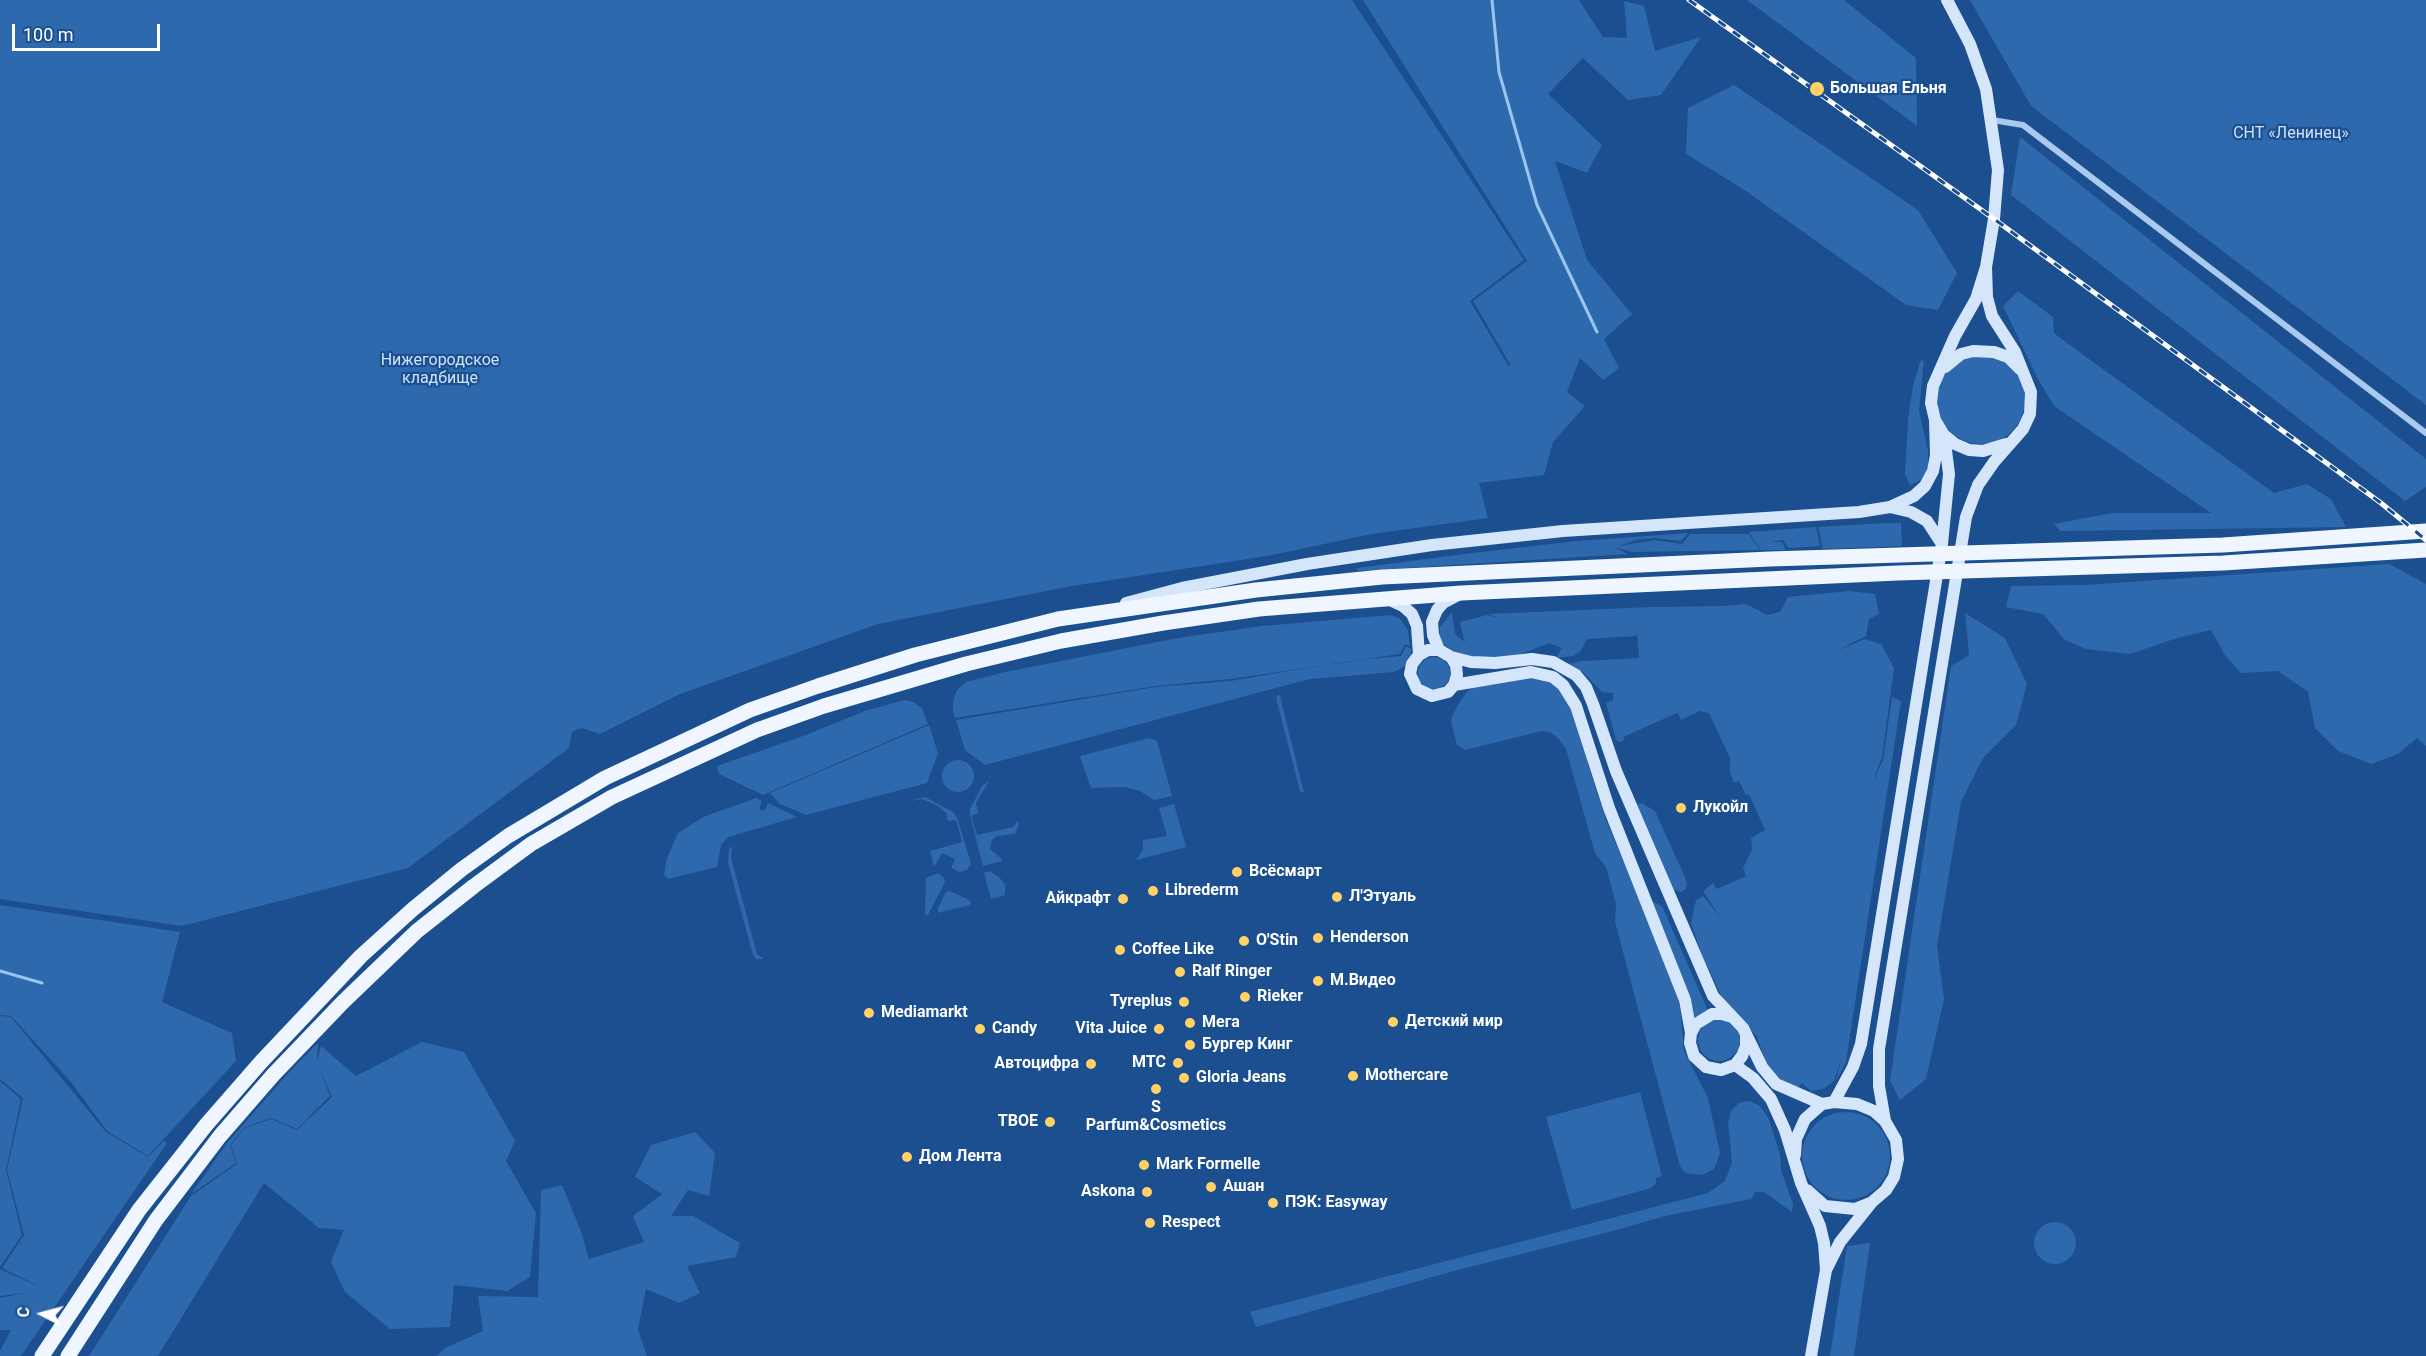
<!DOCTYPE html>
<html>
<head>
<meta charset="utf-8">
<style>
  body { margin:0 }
  #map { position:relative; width:2426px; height:1356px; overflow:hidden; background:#1b4f8f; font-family:Roboto,sans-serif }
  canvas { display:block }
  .north { position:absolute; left:12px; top:1284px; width:60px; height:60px; -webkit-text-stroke:4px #1b4f8f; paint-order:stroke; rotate:276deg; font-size:16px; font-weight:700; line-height:24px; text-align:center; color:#fff }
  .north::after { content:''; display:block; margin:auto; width:21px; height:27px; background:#fff; clip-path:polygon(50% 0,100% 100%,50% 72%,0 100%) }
  .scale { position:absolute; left:12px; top:24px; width:148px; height:27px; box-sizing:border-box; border:3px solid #fff; border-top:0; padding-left:8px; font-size:18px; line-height:21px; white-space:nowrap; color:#fff; -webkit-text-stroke:4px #1b4f8f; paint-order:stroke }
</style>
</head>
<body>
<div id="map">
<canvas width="2426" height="1356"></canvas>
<div class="north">С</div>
<div class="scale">100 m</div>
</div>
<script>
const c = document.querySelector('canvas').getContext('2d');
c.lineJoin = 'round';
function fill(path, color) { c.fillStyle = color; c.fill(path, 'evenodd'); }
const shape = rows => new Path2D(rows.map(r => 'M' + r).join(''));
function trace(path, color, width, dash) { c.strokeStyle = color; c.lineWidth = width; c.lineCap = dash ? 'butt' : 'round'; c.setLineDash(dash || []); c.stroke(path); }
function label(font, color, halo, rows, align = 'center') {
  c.font = font + ' Roboto,sans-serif'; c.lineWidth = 4.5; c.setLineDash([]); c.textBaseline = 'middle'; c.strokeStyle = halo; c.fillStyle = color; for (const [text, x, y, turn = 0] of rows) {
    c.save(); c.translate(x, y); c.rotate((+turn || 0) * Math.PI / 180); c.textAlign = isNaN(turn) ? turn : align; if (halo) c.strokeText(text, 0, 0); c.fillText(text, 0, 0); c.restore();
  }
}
const green = shape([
  [0,0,1352,0,1524,260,1470,301,1509,367,1510,364,1473,301,1527,261,1363,0,1579,0,1603,37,1627,38,1624,1,1644,6,1655,51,1701,37,1661,95,1628,100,1583,58,1548,94,1602,145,1587,173,1555,161,1587,260,1632,314,1604,339,1619,368,1603,380,1580,358,1567,392,1585,406,1553,442,1544,475,1479,483,1488,518,1372,534,1267,556,1072,586,878,624,680,694,600,734,582,728,576,730,572,732,569,748,408,868,182,926,0,899],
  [1747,0,1844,0,1916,58,1917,126],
  [1970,0,2426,0,2426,405,2031,106],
  [1734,85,1918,210,1957,273,1938,310,1906,305,1743,189,1686,154,1688,108],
  [2020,137,2426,459,2426,487,2405,501,2011,195],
  [2018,291,2053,317,2054,333,2082,354,2274,493,2307,484,2331,499,2346,527,2061,531,2054,524,2112,513,2211,513,2054,406,2038,379,2003,306],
  '1937 400a44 44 0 1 1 88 0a44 44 0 1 1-88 0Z',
  [1924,359,1919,411,1928,450,1928,467,1923,479,1910,485,1905,474,1908,419,1913,386,1920,362],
  [1887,523,1901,523,1902,546,1823,549,1818,527],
  [1816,527,1820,546,1788,548,1783,540,1771,542,1782,542,1786,550,1761,550,1749,532],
  [1688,533,1681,541,1654,538,1636,540,1618,546,1655,540,1682,544,1690,534,1749,534,1760,550,1632,552,1614,547,1628,554,1357,571,1357,568,1464,554,1577,541],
  [2389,564,2426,584,2426,746,2417,738,2398,754,2371,764,2338,751,2315,728,2308,692,2278,671,2241,673,2225,655,2211,630,2174,639,2130,654,2086,649,2065,640,2043,614,2006,607,2011,586,2085,585],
  [1849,591,1875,594,1879,614,1869,619,1866,636,1836,651,1865,639,1881,644,1894,668,1882,758,1875,774,1876,781,1876,774,1883,760,1892,697,1901,701,1846,1062,1836,1081,1841,1059,1834,1081,1823,1089,1811,1091,1802,1083,1799,1087,1786,1087,1768,1068,1757,1037,1723,999,1702,955,1691,923,1696,900,1703,896,1721,918,1703,891,1713,883,1717,889,1746,876,1743,868,1752,850,1751,838,1765,830,1749,794,1746,795,1739,781,1734,783,1730,772,1730,758,1709,713,1700,711,1681,720,1678,713,1675,714,1625,736,1623,741,1619,742,1616,740,1606,703,1613,700,1613,693,1602,692,1584,673,1567,664,1582,661,1639,658,1637,633,1636,636,1587,639,1580,652,1573,656,1556,658,1562,648,1549,643,1508,659,1494,661,1456,653,1444,645,1439,636,1440,627,1452,612,1455,634,1473,649,1464,641,1460,622,1487,615,1501,619,1488,614,1651,607,1725,606,1746,604,1767,615,1780,612,1788,597],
  [1965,613,2005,638,2027,684,2016,725,1983,758,1961,802,1937,945,1944,999,1926,1079,1900,1100,1890,1081,1951,666,1969,655],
  [1391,615,1400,619,1408,630,1410,646,1405,644,1400,654,1231,679,1156,686,955,718,953,711,953,701,957,690,966,682,1005,672,1178,638,1262,626],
  [1406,646,1411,649,1411,658,1405,666,1394,672,1310,679,985,765,965,750,956,720,1156,687,1230,681,1349,661,1401,656],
  '1418 673a16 16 0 1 1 32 0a16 16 0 1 1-32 0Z',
  [1524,675,1559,685,1577,720,1589,768,1606,820,1670,972,1680,1007,1684,1051,1708,1098,1720,1153,1714,1169,1702,1175,1685,1173,1680,1166,1615,922,1616,904,1606,867,1595,853,1566,749,1558,738,1550,732,1542,731,1465,750,1457,745,1451,722,1452,716,1460,701,1468,691,1475,686],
  [1278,695,1280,696,1304,793,1300,791,1276,698],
  [904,700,913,702,922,708,928,724,763,795,719,774,717,766,806,735,865,711],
  [929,725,938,753,927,783,806,815,780,804,770,793],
  [1149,738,1157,741,1172,796,1154,800,1140,791,1125,787,1091,788,1080,756],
  '942 776a16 16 0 1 1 32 0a16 16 0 1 1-32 0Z',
  [989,781,976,803,978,813,971,816,977,835,1013,827,1018,821,1019,824,1015,834,997,836,992,840,990,849,1002,859,1002,861,983,866,970,816,970,809,982,786],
  [925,797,953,812,957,817,971,864,967,870,959,872,951,868,955,859,942,853,934,867,930,851,962,842,956,820,948,821,946,813,938,806,922,799,905,802],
  [756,798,762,801,759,809,764,811,768,803,797,817,728,837,721,845,717,867,668,879,664,875,667,858,678,833,703,817],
  [1642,803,1655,811,1684,875,1687,884,1686,889,1681,892,1674,890,1637,804],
  [1174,804,1186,847,1136,860,1143,850,1143,840,1167,836,1159,808],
  [739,841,732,847,731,858,757,954,764,959,756,959,753,955,728,863,729,849],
  [990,871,1000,878,1005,885,1005,895,991,899,984,873],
  [938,873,944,878,945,882,928,915,925,915,926,878],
  [950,891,967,899,971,902,970,905,938,913,938,908,946,892],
  [1649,900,1662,906,1709,1013,1693,1020],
  [0,905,180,932,162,1002,232,1033,236,1061,148,1156,107,1131,71,1082,11,1016,0,1015],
  [0,1016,11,1017,106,1132,148,1157,164,1141,167,1143,21,1356,0,1356,0,1351,11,1330,0,1330,0,1298,24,1293,0,1296,0,1269,47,1290,2,1268,24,1235,7,1170,23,1098,0,1079],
  '1698 1040a21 21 0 1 1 42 0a21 21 0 1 1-42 0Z',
  [422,1042,464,1052,515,1141,506,1161,536,1213,530,1277,507,1291,454,1285,450,1327,390,1329,345,1292,331,1262,344,1230,319,1228,264,1183,158,1356,89,1356,191,1196,237,1164,231,1145,245,1128,271,1119,297,1130,332,1097,318,1065,330,1096,297,1129,271,1118,245,1127,230,1145,236,1163,191,1194,228,1142,293,1068,318,1043,317,1062,321,1046,356,1076],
  [0,1081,21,1099,6,1170,22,1235,0,1267],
  [1640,1092,1662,1176,1656,1178,1656,1183,1651,1188,1572,1210,1546,1117],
  [1750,1101,1760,1106,1769,1119,1780,1155,1781,1170,1793,1204,1792,1212,1764,1192,1755,1192,1751,1199,1665,1216,1613,1231,1450,1272,1256,1327,1250,1312,1708,1193,1725,1181,1732,1162,1728,1122,1731,1111,1739,1103],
  '1802 1156a44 44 0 1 1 88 0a44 44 0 1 1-88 0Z',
  [695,1132,715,1153,709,1196,688,1190,671,1216,693,1216,740,1243,736,1257,687,1266,700,1293,679,1303,646,1289,638,1329,647,1356,437,1356,445,1348,483,1331,478,1296,538,1297,541,1190,562,1185,582,1234,589,1259,644,1242,633,1216,662,1194,635,1177,651,1145],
  '2034 1243a21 21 0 1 1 42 0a21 21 0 1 1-42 0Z',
  [1870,1243,1854,1356,1830,1356,1847,1246]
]);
const stream = shape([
  [1492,0,1499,72,1537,205,1597,332],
  [0,971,42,983]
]);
const street = shape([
  [1992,120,2023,125,2426,433]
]);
const secondary = shape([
  [1947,0,1970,44,1986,89,1998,170,1994,219,1986,267,1976,299,1955,336,1933,386,1931,403,1935,420,1944,435,1955,444,1969,450,1983,451,2006,444],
  [1945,367,1961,354,1973,351,1994,352,2008,357,2021,370],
  [1890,507,1911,512,1927,521,1942,544],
  [1388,599,1403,606,1412,614,1417,626,1419,655],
  [1126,603,1182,588,1307,564,1432,545,1563,531,1859,512,1890,507,1914,496,1925,486,1933,471,1936,455,1935,420],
  [1439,650,1433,635,1432,622,1437,610,1443,603,1460,594],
  [1451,657,1456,665,1457,675,1454,685,1448,692,1432,696,1417,689,1410,674,1412,664,1419,655,1428,650,1439,650,1451,657,1471,662,1495,663,1532,659,1553,662,1576,675,1586,687,1593,704,1616,771,1713,996,1743,1028,1762,1067,1776,1084,1822,1104],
  [1454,685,1531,672,1553,677,1563,685,1576,706,1609,808,1685,1000,1691,1033,1690,1043,1694,1056,1706,1067,1721,1070,1735,1065,1742,1056,1746,1046,1746,1036],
  [1691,1033,1696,1024,1712,1014,1722,1014,1732,1017],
  [1735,1065,1753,1078,1771,1099,1785,1130,1801,1183,1820,1226,1824,1243,1826,1270,1811,1356],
  [1834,1102,1853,1067,1861,1044,1942,544,1949,474,1944,435],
  [1795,1155,1796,1139,1805,1119,1822,1104,1834,1102,1857,1104,1874,1111,1885,1121],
  [1807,1190,1825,1206,1855,1209,1870,1203],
  [1826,1270,1840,1242,1872,1202,1886,1190,1894,1177,1898,1159,1896,1140,1885,1121,1879,1086,1879,1049,1966,517,1978,485,1994,462,2023,429,2030,414,2031,392,2015,352,1992,316,1987,297,1986,267]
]);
const primary = shape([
  [42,1356,139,1210,206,1125,261,1062,361,956,413,909,462,869,508,836,605,778,750,710,818,686,915,655,1058,619,1256,590,1382,577,1770,559,2223,545,2426,531],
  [68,1356,156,1220,220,1136,273,1075,343,1002,417,931,474,886,531,844,612,797,757,730,824,706,966,664,1061,641,1163,623,1259,609,1461,593,1898,573,2223,563,2426,550]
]);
const rail = shape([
  [1689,0,1994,219,2381,503,2426,540]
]);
const markers = [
  [1817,89,8,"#ffd166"],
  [1681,808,6,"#ffd166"],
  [1237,872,6,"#ffd166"],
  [1153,891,6,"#ffd166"],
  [1337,897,6,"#ffd166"],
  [1123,899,6,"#ffd166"],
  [1318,938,6,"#ffd166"],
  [1244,941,6,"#ffd166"],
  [1120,950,6,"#ffd166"],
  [1180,972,6,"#ffd166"],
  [1318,981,6,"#ffd166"],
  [1245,997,6,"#ffd166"],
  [1184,1002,6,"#ffd166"],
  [869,1013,6,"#ffd166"],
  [1393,1022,6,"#ffd166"],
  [1190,1023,6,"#ffd166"],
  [980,1029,6,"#ffd166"],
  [1159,1029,6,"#ffd166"],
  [1190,1045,6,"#ffd166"],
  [1178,1063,6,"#ffd166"],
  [1091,1064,6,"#ffd166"],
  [1353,1076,6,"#ffd166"],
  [1184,1078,6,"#ffd166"],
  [1156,1089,6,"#ffd166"],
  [1050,1122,6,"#ffd166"],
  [907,1157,6,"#ffd166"],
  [1144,1165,6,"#ffd166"],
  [1211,1187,6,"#ffd166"],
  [1147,1192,6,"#ffd166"],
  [1273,1203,6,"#ffd166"],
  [1150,1223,6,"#ffd166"]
];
const poiNames = [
  ["Большая Ельня",1830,89],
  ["Лукойл",1693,808],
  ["Всёсмарт",1249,872],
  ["Librederm",1165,891],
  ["Л'Этуаль",1349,897],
  ["Айкрафт",1111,899,"right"],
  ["Henderson",1330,938],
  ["O'Stin",1256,941],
  ["Coffee Like",1132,950],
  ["Ralf Ringer",1192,972],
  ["М.Видео",1330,981],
  ["Rieker",1257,997],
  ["Tyreplus",1172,1002,"right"],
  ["Mediamarkt",881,1013],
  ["Детский мир",1405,1022],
  ["Мега",1202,1023],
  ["Candy",992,1029],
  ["Vita Juice",1147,1029,"right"],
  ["Бургер Кинг",1202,1045],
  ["МТС",1166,1063,"right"],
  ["Автоцифра",1079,1064,"right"],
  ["Mothercare",1365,1076],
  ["Gloria Jeans",1196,1078],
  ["S",1156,1108,"center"],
  ["Parfum&Cosmetics",1156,1126,"center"],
  ["ТВОЕ",1038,1122,"right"],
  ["Дом Лента",919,1157],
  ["Mark Formelle",1156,1165],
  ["Ашан",1223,1187],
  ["Askona",1135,1192,"right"],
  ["ПЭК: Easyway",1285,1203],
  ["Respect",1162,1223]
];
const parkNames = [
  ["СНТ «Ленинец»",2291,134],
  ["Нижегородское",440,361],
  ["кладбище",440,379]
];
fill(green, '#2e69ad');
trace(stream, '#9cc4f0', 3);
trace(street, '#a9c9ee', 6);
trace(secondary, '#d6e6fa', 12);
trace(primary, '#f0f6ff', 15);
trace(rail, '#fff', 5);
trace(rail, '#1b4f8f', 3, [9]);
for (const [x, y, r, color] of markers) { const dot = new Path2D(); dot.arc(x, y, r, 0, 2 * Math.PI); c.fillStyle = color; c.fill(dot); trace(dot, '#1b4f8f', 2); }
label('bold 16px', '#fff', '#1b4f8f', poiNames, 'left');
label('16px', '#cfe3fa', '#1b4f8f', parkNames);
</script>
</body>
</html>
